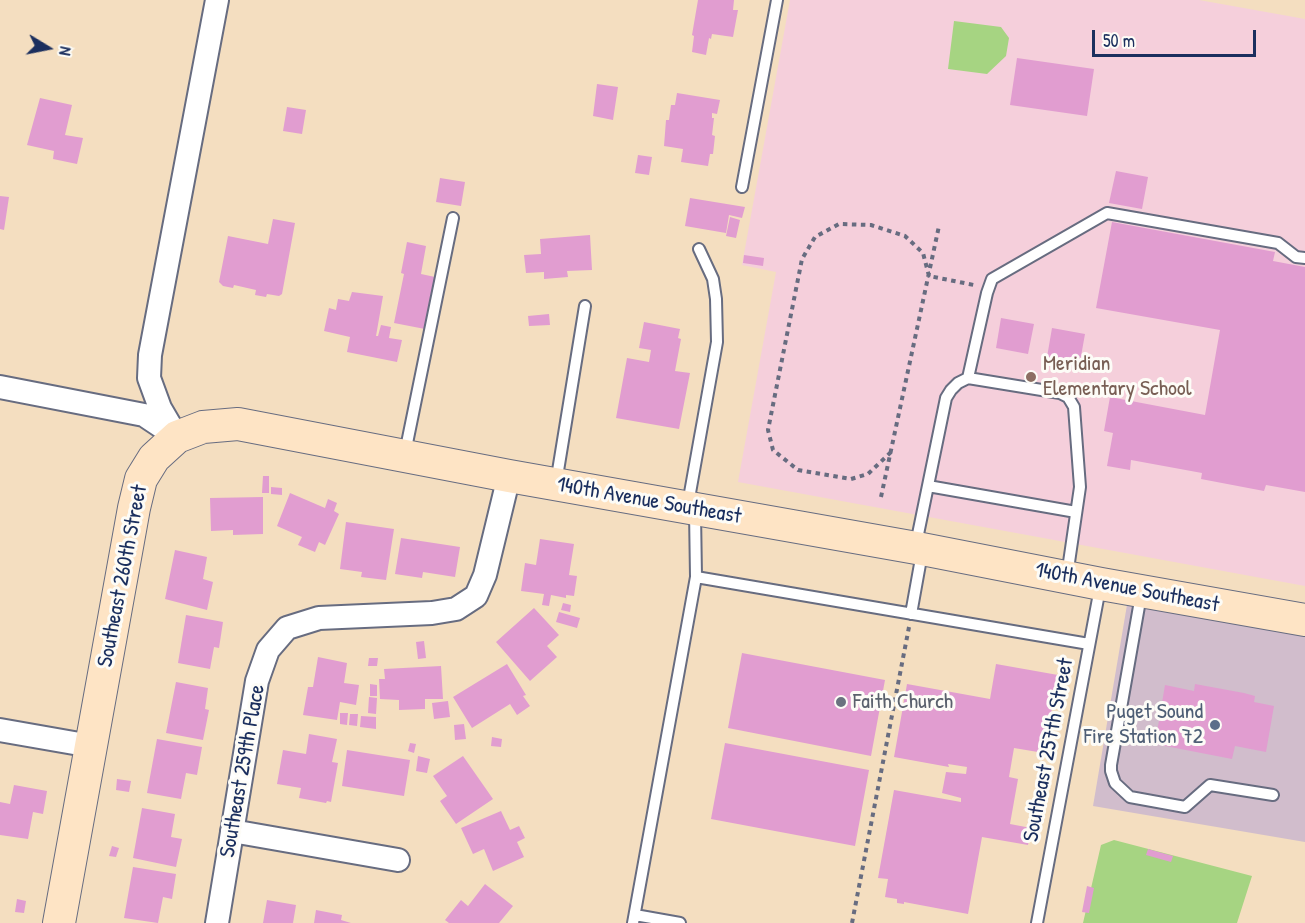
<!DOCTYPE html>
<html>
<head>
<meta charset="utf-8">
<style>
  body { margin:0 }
  #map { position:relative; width:1305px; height:923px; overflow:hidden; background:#f4dec0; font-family:"Patrick Hand",sans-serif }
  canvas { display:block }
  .north { position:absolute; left:18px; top:18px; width:60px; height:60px; -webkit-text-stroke:4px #fdfcf7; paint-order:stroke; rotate:100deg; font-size:16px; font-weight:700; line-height:24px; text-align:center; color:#1b2f5e }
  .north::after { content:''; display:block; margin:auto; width:21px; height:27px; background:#1b2f5e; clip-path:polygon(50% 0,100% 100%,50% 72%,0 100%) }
  .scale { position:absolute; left:1092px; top:30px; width:164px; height:27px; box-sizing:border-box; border:3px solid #1b2f5e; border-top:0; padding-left:8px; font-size:18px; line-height:21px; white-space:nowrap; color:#1b2f5e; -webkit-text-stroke:4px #fdfcf7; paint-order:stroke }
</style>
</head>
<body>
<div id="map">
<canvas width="1305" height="923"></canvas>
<div class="north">N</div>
<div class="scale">50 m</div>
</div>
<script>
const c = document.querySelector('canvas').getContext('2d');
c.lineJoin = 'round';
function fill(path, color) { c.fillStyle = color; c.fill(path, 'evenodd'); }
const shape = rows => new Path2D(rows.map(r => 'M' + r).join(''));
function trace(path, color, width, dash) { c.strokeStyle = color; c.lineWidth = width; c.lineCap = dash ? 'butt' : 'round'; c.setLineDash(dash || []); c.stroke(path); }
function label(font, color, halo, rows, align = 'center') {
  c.font = font + ' "Patrick Hand",sans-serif'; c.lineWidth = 6; c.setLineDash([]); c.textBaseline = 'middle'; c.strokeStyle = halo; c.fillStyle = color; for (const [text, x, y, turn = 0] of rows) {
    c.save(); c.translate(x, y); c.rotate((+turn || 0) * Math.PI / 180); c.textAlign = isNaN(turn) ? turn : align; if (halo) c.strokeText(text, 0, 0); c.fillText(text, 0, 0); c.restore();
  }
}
const built = shape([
  [790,0,1199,0,1305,19,1305,586,738,482,776,272,742,265]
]);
const industrial = shape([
  [1128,599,1305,635,1305,842,1093,806]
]);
const green = shape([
  [954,21,1001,27,1009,38,1006,56,987,74,948,69],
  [1114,840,1252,876,1237,923,1083,923,1101,845]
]);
const building = shape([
  [698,0,734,0,733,10,738,10,733,37,712,34,711,39,709,38,706,55,692,52,694,36,692,35],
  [1017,58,1094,69,1087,116,1010,105],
  [597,84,618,87,613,120,593,116],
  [677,93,720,100,717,114,712,113,712,118,714,118,712,135,715,136,713,154,710,154,708,166,681,162,683,149,664,146,666,120,669,120,671,105,675,105],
  [40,98,72,105,65,135,83,138,77,164,53,159,54,151,27,145],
  [287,107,306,110,302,134,283,131],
  [638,155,652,157,649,175,635,173],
  [1116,171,1148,177,1142,209,1109,203],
  [440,178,465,182,461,206,436,202],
  [0,196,9,197,4,230,0,229],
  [690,198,745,207,742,218,729,215,726,233,685,226],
  [730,217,740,220,736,238,726,236],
  [273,219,295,223,282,294,279,296,267,294,266,297,255,295,256,290,234,285,233,288,223,286,219,282,228,236,268,244],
  [1112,222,1275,252,1273,261,1305,267,1305,492,1266,485,1264,491,1201,479,1202,473,1131,460,1130,470,1107,466,1113,433,1104,431,1110,397,1205,415,1220,330,1096,308],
  [590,235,592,270,567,271,568,277,544,279,544,272,526,273,524,255,541,254,540,239],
  [407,242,426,246,421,274,435,277,425,329,394,323,404,274,401,273],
  [744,255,764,258,763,266,743,263],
  [352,292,383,296,376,336,378,336,381,325,391,327,389,338,402,340,397,362,347,352,350,337,324,331,329,308,336,310,338,299,349,301],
  [549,314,550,325,529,326,528,316],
  [1001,318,1034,324,1028,354,996,348],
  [644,322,680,329,678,338,681,339,675,371,690,373,679,429,616,418,627,358,649,362,651,350,639,348],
  [1052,328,1085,334,1080,362,1047,357],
  [263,476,269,476,269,493,262,493],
  [271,487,282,488,282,495,271,494],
  [290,493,325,508,328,499,337,503,334,511,339,514,325,545,319,542,315,552,298,545,302,537,277,526],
  [263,497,263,534,233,535,233,530,211,531,210,498],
  [346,522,394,529,386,580,361,577,362,572,340,569],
  [401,538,460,547,455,577,423,572,422,578,395,574],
  [540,539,574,544,569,575,577,576,574,596,566,595,566,598,551,595,549,606,542,605,544,594,521,591,525,563,536,565],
  [175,550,207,557,203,579,213,582,207,610,165,599],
  [563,603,571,605,570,612,561,610],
  [534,608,559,635,547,646,557,657,530,681,496,642],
  [559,612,580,618,577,628,556,622],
  [186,615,223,622,219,648,214,647,210,669,178,663],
  [424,641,426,658,418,659,416,642],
  [742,653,885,680,871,756,728,728],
  [318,657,347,663,344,683,359,685,356,705,340,702,337,720,303,715,308,687,313,687],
  [369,658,378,658,377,666,368,666],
  [507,664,526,695,523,696,530,706,517,715,510,704,472,728,453,697],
  [996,664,1058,675,1044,753,1014,748,1009,777,1018,779,1010,824,1031,828,1028,845,982,837,968,914,904,902,904,904,897,903,897,899,885,897,888,879,878,878,894,790,961,802,961,798,942,793,946,772,966,774,967,767,948,764,949,767,894,757,907,684,990,699],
  [441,666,443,699,425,699,425,709,399,710,399,700,380,699,379,679,385,679,384,669],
  [176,682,208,688,205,709,209,710,203,740,166,733],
  [370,684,377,685,377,696,370,696],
  [1195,684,1244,693,1255,696,1254,702,1274,706,1266,752,1235,746,1232,759,1155,744,1165,685,1194,691],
  [369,697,377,698,376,714,368,713],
  [448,701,450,717,434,719,432,703],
  [340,713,348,713,347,725,340,724],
  [350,714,358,714,357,726,349,725],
  [361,716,376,717,376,729,360,727],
  [464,724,466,739,455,740,454,725],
  [309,734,337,739,332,762,338,763,331,802,327,801,326,803,299,798,301,788,277,784,283,750,306,754],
  [492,737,502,739,501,747,491,746],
  [157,739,202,747,197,775,186,773,181,799,147,793],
  [410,743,416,744,414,753,408,751],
  [725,743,869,770,855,846,711,819],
  [347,750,410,760,404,796,342,786],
  [418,756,430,759,427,773,416,771],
  [463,756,493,799,456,824,440,801,447,796,433,776],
  [117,779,131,781,129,792,116,790],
  [14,785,47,791,43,814,33,812,28,839,0,835,0,802,10,804],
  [142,808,175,814,171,837,182,839,176,867,133,858],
  [501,811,510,830,519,826,525,838,517,842,524,857,493,871,484,849,473,854,461,828],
  [112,846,119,848,116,857,109,856],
  [1148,849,1173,856,1171,862,1146,855],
  [133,867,176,874,172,899,163,897,158,923,124,918],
  [485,884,513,906,499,923,449,923,445,920,461,900,468,906],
  [1087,886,1094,888,1089,913,1082,912],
  [17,899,26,901,24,913,15,912],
  [267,900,296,905,293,923,263,923],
  [316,910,342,915,341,920,351,923,314,923]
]);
const path = shape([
  [891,452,868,474,851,479,798,470,773,450,768,430,802,259,815,237,839,224,871,225,905,236,923,253,929,276,974,285],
  [881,497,939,226],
  [852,923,909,627]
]);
const lane = shape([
  [742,187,777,0],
  [968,378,987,293,992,279,1107,213,1278,243,1296,257,1305,258],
  [405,453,453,218],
  [556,483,585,306],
  [928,486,1076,512],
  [688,504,717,342,716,299,713,279,699,249],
  [916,544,946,398,951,390,958,383,968,378,1060,393,1068,397,1074,407,1080,487,1067,576],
  [696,577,1089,644],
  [1141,595,1111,765,1111,771,1115,783,1130,797,1185,807,1210,785,1273,795],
  [911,614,922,553],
  [635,915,680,923],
  [633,923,696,577,695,512],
  [1037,923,1100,588]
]);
const street = shape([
  [0,387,144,415,171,433],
  [177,437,160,408,149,378,150,355,217,0],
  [0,730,91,746],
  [232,831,398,860],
  [217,923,257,681,268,650,287,628,319,618,432,613,456,609,476,596,485,575,509,476]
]);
const secondary = shape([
  [59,923,134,508,141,479,154,458,177,437,203,427,238,424,509,476,922,549,1101,584,1305,620]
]);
const markers = [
  [1031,377,6,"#8d6e63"],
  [841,702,6,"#6b7280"],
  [1215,725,6,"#5c6f8a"]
];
const educationNames = [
  ["Meridian",1043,364],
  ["Elementary School",1043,389]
];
const streetNames = [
  ["140th Avenue Southeast",649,501,10],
  ["Southeast 260th Street",123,576,-79],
  ["140th Avenue Southeast",1127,588,11],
  ["Southeast 257th Street",1049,750,-79],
  ["Southeast 259th Place",243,771,-80]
];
const worshipNames = [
  ["Faith Church",853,702]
];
const serviceNames = [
  ["Puget Sound",1203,712],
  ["Fire Station 72",1203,737]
];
fill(built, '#f5cfdb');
fill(industrial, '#d1bdcc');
fill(green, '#a6d482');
fill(building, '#e19dd0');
trace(lane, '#676c80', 14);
trace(street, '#676c80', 26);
trace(secondary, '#676c80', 34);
trace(path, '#676c80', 4, [4.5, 4.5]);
trace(lane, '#fff', 10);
trace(street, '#fff', 22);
trace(secondary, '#fee4c5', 32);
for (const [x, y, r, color] of markers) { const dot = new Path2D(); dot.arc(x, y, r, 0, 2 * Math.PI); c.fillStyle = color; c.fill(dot); trace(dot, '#fdfcf7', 2); }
label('22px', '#785e54', '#fdfcf7', educationNames, 'left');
label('22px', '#1b2f5e', '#fdfcf7', streetNames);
label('22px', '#5b616d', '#fdfcf7', worshipNames, 'left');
label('22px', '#4e5e75', '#fdfcf7', serviceNames, 'right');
</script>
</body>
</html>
